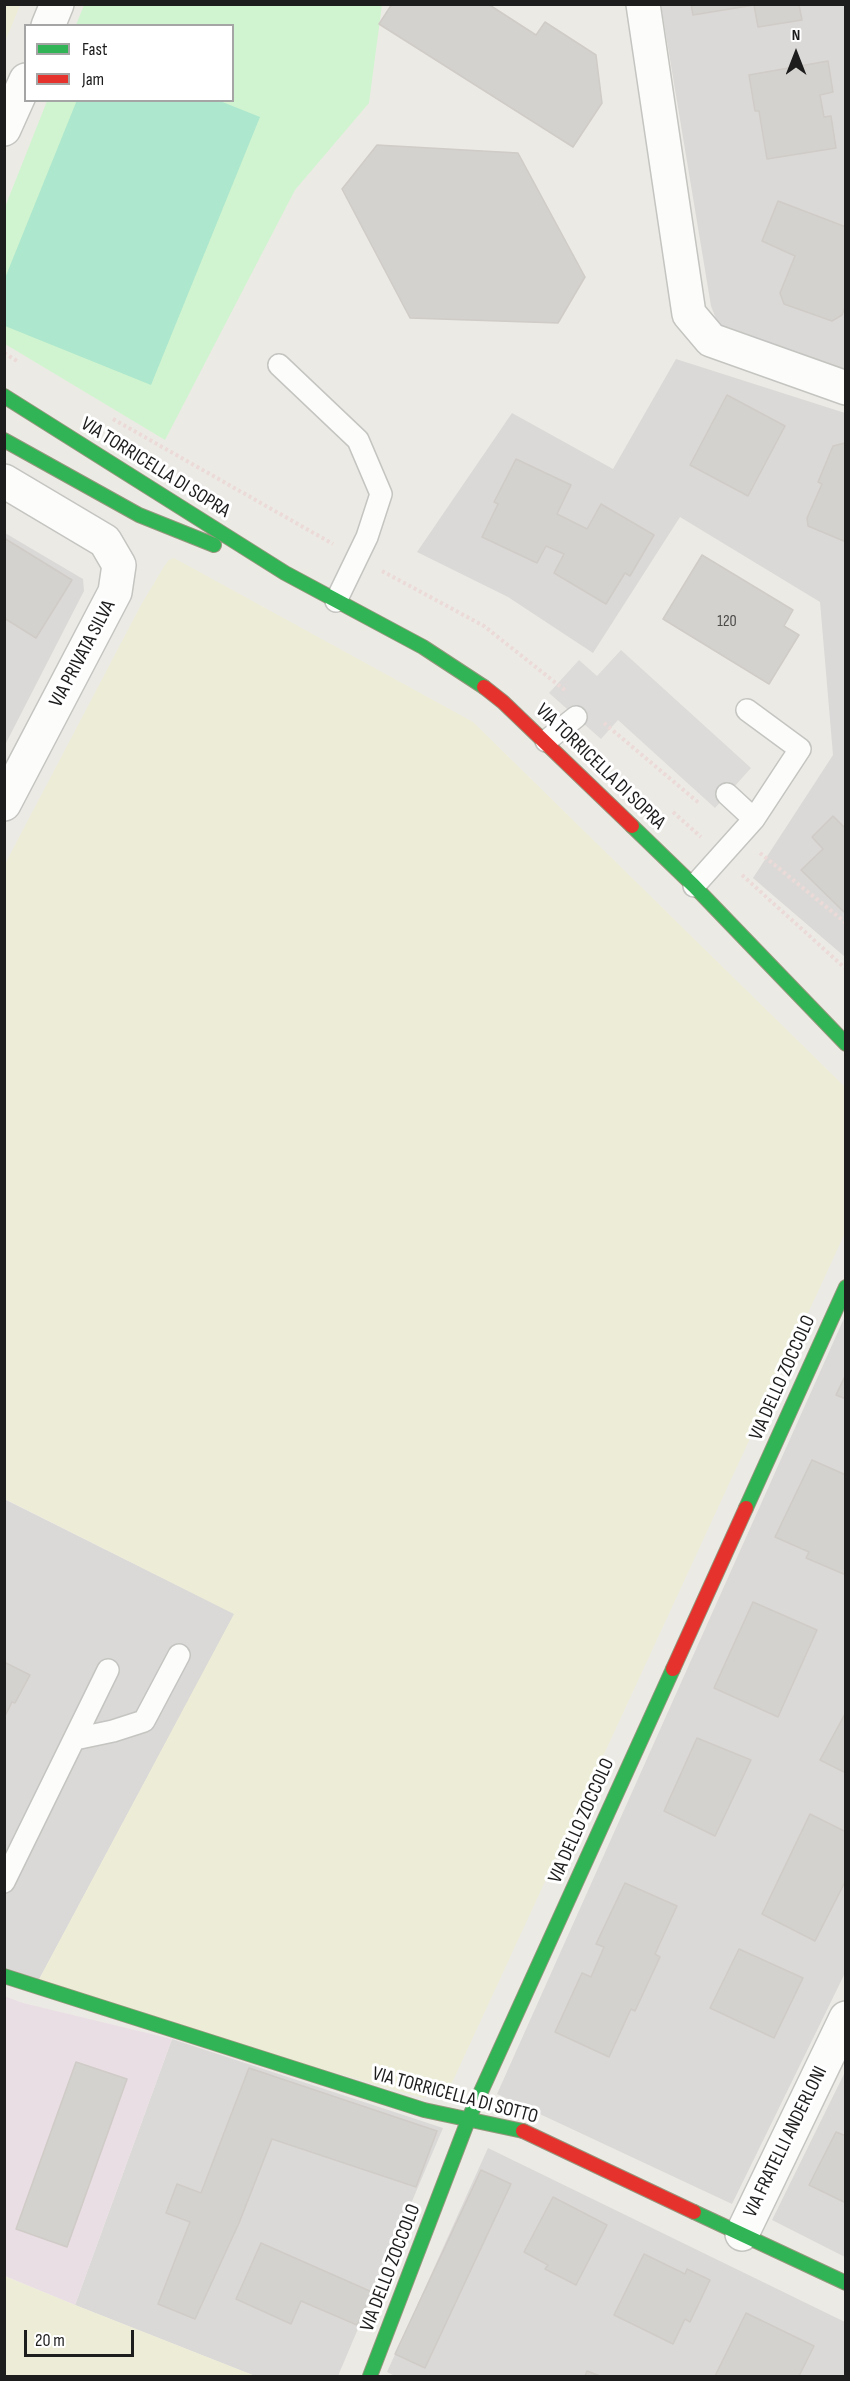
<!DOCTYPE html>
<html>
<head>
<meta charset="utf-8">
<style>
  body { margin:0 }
  #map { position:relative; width:850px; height:2381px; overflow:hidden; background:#eceae5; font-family:"Sofia Sans Condensed",sans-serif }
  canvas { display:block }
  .frame { position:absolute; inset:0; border:6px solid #1d1d1d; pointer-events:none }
  .legend { position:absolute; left:24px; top:24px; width:210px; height:78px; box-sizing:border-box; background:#fff; border:2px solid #a5a5a5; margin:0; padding:8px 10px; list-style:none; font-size:18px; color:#1d1d1d }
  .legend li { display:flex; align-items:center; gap:12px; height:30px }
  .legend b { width:30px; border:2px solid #a5a5a5 }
  .north { position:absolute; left:766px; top:24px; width:60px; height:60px; -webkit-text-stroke:4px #fff; paint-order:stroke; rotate:0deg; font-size:16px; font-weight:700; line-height:24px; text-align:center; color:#1d1d1d }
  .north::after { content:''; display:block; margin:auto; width:21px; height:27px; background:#1d1d1d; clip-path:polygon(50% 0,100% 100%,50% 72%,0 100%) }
  .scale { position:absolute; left:24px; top:2330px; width:110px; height:27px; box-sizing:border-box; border:3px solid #1d1d1d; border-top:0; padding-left:8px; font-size:18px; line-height:21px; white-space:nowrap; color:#1d1d1d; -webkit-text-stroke:4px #fff; paint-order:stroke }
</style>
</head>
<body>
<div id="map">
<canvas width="850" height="2381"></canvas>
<div class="frame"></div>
<ul class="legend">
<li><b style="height:8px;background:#30b455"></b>Fast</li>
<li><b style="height:8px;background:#e5322d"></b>Jam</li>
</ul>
<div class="north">N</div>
<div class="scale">20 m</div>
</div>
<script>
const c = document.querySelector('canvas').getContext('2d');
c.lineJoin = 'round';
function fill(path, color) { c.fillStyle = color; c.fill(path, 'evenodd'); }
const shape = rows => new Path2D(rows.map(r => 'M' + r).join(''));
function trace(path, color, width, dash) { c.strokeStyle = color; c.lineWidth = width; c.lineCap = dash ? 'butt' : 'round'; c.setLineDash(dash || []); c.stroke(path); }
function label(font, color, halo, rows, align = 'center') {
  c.font = font + ' "Sofia Sans Condensed",sans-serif'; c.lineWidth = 6; c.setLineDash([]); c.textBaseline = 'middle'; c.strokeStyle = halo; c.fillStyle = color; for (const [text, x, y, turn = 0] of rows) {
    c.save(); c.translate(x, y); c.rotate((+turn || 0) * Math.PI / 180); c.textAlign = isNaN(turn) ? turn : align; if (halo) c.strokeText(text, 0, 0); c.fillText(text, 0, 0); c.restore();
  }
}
const residential = shape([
  [661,5,845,5,845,370,744,340,720,329,711,306],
  [676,359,845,413,845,957,753,878,833,755,820,602,680,517,593,653,508,597,417,552,512,413,613,469],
  [5,533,83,579,84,591,5,745],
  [845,1316,845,1973,732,2204,497,2094],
  [4,1499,235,1614,35,1987,5,1978],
  [172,2039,443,2128,338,2376,255,2376,75,2305],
  [845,2072,845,2257,772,2220],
  [488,2148,845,2322,845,2376,395,2376,387,2372]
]);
const industrial = shape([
  [4,1996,23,2003,172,2039,75,2305,5,2276]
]);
const farmland = shape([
  [5,4,20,5,5,42,4,5],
  [174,558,473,722,845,1087,845,1233,450,2087,423,2098,35,1987,234,1614,5,1499,4,866,141,605,165,565,169,560],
  [4,2276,75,2305,255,2376,5,2376]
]);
const park = shape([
  [84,5,382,5,369,103,295,190,165,440,5,344,5,207,47,101,232,100,232,26,76,25]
]);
const pitch = shape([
  [77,100,220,101,260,117,151,385,5,326,5,278]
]);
const parking = shape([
  [621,650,751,768,715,808,618,720,601,739,549,693,579,660,597,676]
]);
const building = shape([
  [392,4,488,4,536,35,545,22,596,55,602,103,573,147,379,24,392,4],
  [691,4,804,4,799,5,802,20,758,27,754,5,693,15,691,4],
  [828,61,833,92,820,95,824,117,831,116,836,148,767,159,759,111,755,111,749,75,828,61],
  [377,145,518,153,585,277,558,323,410,318,342,189,377,145],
  [778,201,846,227,846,305,842,315,832,321,784,304,780,293,795,256,762,241,778,201],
  [727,395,785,426,748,496,690,465,727,395],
  [845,443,846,443,846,542,808,526,807,518,822,484,818,482,833,446,845,443],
  [516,459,571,485,557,514,587,529,601,504,654,535,630,576,625,573,606,604,554,573,564,554,546,546,537,563,482,537,498,504,494,502,516,459],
  [4,538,72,580,36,638,4,618,4,538],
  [702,555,793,610,784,626,799,635,769,684,663,619,702,555],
  [833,816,844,827,846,826,846,914,801,870,823,849,812,837,833,816],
  [846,1374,846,1399,836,1395,846,1374],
  [812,1460,846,1475,846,1575,806,1558,809,1552,775,1537,812,1460],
  [753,1602,817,1630,778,1717,714,1688,753,1602],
  [4,1662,30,1675,15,1703,12,1702,5,1716,4,1662],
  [846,1712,846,1773,820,1760,846,1712],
  [697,1738,751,1760,715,1836,664,1811,697,1738],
  [810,1814,846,1832,846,1880,815,1941,762,1914,810,1814],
  [625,1883,677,1906,655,1954,660,1957,635,2011,631,2009,609,2057,555,2032,582,1973,591,1977,604,1947,596,1944,625,1883],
  [739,1949,803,1978,774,2038,710,2008,739,1949],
  [76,2062,127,2079,67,2247,16,2229,76,2062],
  [249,2068,437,2131,416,2187,272,2139,239,2223,195,2319,158,2304,190,2222,166,2213,177,2184,201,2193,249,2068],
  [836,2132,846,2136,846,2203,809,2185,836,2132],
  [481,2170,511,2184,425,2368,395,2354,481,2170],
  [553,2197,607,2225,576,2285,545,2269,548,2265,524,2252,553,2197],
  [261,2243,372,2292,357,2325,301,2301,291,2324,236,2299,261,2243],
  [644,2254,685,2274,687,2269,710,2280,690,2322,685,2319,673,2344,614,2315,644,2254],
  [746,2313,814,2346,799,2376,715,2376,746,2313],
  [587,2371,600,2376,585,2376,587,2371]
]);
const path = shape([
  [4,353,17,361],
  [113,419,333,544],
  [382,571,484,626,566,691],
  [604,723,699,803],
  [673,812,701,837],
  [760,853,846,923],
  [742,875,846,969]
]);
const lane = shape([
  [279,365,358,440,381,494,367,537,336,601],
  [546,741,576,717],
  [727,794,754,819],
  [694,886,754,819,800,749,747,710],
  [75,1739,113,1731,144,1721,179,1655],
  [4,1882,108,1670]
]);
const street = shape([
  [643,4,689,314,711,340,846,388],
  [48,26,57,4],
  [4,129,26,80],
  [4,481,105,541,119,565,115,592,4,804],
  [742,2234,846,2018]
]);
const fast = shape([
  [4,396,285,573,423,647,484,687],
  [4,440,139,515,214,545],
  [632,826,694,886,846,1044],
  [746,1508,846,1287],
  [4,1976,424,2110,523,2131],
  [694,2212,846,2283],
  [370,2376,469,2118,673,1669]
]);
const jam = shape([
  [484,687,503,702,632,826],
  [673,1669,746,1508],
  [523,2131,694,2212]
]);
const numberNames = [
  ["120",727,622]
];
const streetNames = [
  ["VIA TORRICELLA DI SOPRA",155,468,32],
  ["VIA PRIVATA SILVA",83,654,-62],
  ["VIA TORRICELLA DI SOPRA",600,767,44],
  ["VIA DELLO ZOCCOLO",783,1378,-66],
  ["VIA DELLO ZOCCOLO",582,1821,-66],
  ["VIA TORRICELLA DI SOTTO",455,2096,15],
  ["VIA FRATELLI ANDERLONI",786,2142,-64],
  ["VIA DELLO ZOCCOLO",391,2268,-69]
];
fill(residential, '#dbd9d7');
fill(industrial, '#eadee5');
fill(farmland, '#ededd7');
fill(park, '#d1f4d0');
fill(pitch, '#ade7cd');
fill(parking, '#dcdbd9');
fill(building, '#d4d2ce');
trace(building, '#cfcbc7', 1.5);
trace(lane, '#c4c4c1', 24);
trace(street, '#c4c4c1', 36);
trace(fast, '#95967c', 16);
trace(jam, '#95967c', 16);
trace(path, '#ebdad7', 4, [3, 3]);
trace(lane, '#fcfcfb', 21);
trace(street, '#fcfcfb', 33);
trace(fast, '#30b455', 14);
trace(jam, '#e5322d', 14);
label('16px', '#4b4a49', null, numberNames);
label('20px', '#1d1d1d', '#fff', streetNames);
</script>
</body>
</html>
